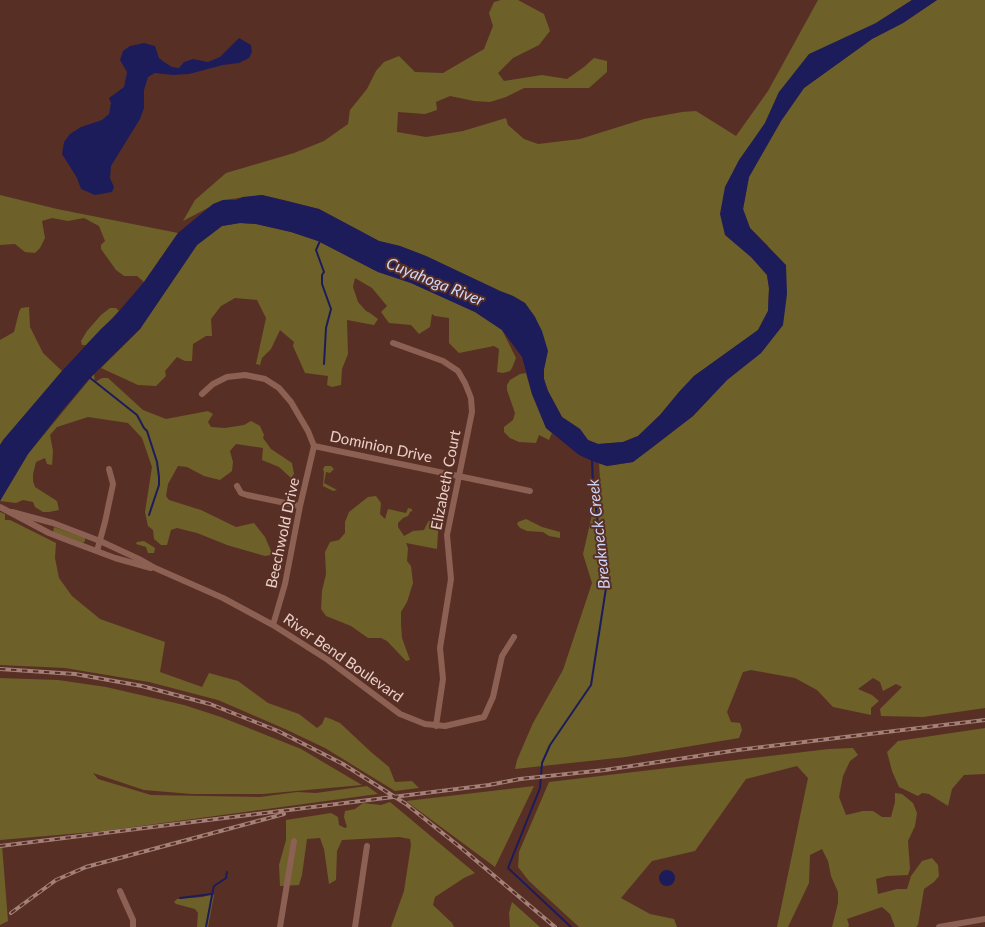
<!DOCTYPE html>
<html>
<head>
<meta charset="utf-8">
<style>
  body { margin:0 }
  canvas { display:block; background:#582f24 }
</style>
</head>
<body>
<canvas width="985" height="927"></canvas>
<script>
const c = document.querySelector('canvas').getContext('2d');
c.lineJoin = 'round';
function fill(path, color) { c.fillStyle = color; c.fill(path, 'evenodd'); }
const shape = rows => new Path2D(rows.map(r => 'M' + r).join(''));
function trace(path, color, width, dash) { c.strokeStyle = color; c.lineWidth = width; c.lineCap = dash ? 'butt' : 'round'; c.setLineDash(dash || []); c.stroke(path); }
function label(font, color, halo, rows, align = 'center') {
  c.font = font + ' Lato,sans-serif'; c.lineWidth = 4; c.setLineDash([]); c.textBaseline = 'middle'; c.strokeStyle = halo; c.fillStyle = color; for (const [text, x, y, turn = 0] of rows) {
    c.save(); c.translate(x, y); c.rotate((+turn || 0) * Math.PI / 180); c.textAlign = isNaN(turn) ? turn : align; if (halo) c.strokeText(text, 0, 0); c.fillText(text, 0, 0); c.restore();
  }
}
const green = shape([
  [501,0,518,0,544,14,550,31,539,45,513,58,498,73,504,81,542,75,567,79,584,67,594,58,607,61,607,72,589,88,524,88,506,97,490,102,474,101,450,96,436,102,437,110,425,114,398,112,397,132,426,137,463,131,506,118,508,125,524,139,538,144,580,139,644,119,682,112,696,111,736,136,768,91,818,0,912,0,876,23,779,92,765,123,725,187,752,258,767,275,769,288,768,311,758,330,694,376,679,392,660,415,638,436,623,442,598,444,588,440,580,429,562,417,548,391,544,379,544,369,546,360,535,317,525,303,513,296,500,291,426,256,400,246,379,241,319,209,284,200,262,195,223,200,183,221,195,200,226,173,294,153,324,141,348,124,350,110,367,89,376,71,384,62,399,56,415,72,443,73,484,49,493,26,489,13,494,2],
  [937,0,985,0,985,708,923,717,881,716,880,709,902,687,896,684,883,691,880,682,873,678,858,689,872,695,879,701,871,708,871,715,833,707,817,690,795,678,751,670,743,672,727,712,731,722,740,723,742,730,739,738,626,757,515,769,517,760,533,723,563,670,592,583,583,554,600,480,599,463,607,466,633,462,657,444,693,416,727,380,761,353,783,325,768,246,750,228,743,209,749,177,781,121,804,88,872,39,903,23],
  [0,195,57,209,178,233,144,282,137,276,124,276,116,270,101,249,101,245,105,241,99,226,84,218,68,221,52,218,42,221,45,238,40,248,35,253,25,252,15,244,0,245],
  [240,223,256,224,291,232,318,241,378,272,411,283,475,312,502,330,516,358,512,368,510,371,503,373,497,372,499,349,494,346,459,353,449,343,449,318,435,316,432,314,430,327,419,334,411,325,389,323,381,312,387,306,372,288,355,278,353,287,358,302,366,311,370,313,378,319,374,325,347,320,348,354,342,369,341,385,332,387,327,385,328,376,305,373,293,346,294,342,280,330,271,349,262,358,260,365,256,364,266,318,257,300,235,298,221,306,211,319,212,336,206,336,193,344,192,361,185,361,177,357,165,371,166,376,156,386,138,385,101,368,140,329,197,245,222,226],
  [29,307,30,327,43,353,62,371,0,445,0,340,14,332,19,312,21,308],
  [110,308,116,308,119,311,86,345,82,345,81,341,87,331,101,315],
  [526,373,532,394,546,428,552,433,549,440,539,435,536,443,519,442,510,438,504,432,504,427,513,420,515,413,507,390,507,385,510,380,520,374],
  [94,374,95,382,102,378,108,378,143,410,166,419,208,411,213,414,208,422,211,427,225,428,244,425,251,421,260,426,264,435,263,438,271,449,292,463,294,474,291,478,279,467,262,460,263,448,236,444,230,451,233,462,232,471,220,480,204,476,187,467,178,466,168,484,166,496,169,500,201,510,236,527,254,523,265,537,271,551,271,555,265,556,227,545,197,533,177,528,171,530,167,545,161,545,154,539,153,530,148,526,145,512,152,467,142,438,128,423,88,417,57,427,50,435,53,451,52,465,47,464,45,458,36,462,33,474,33,481,35,487,57,501,59,510,49,512,43,512,35,507,33,502,23,500,16,503,0,501,28,454],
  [325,466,331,466,334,469,330,473,326,472,324,483,337,490,333,491,323,486,324,472,323,469],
  [376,496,381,503,380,514,385,519,388,509,406,513,408,508,412,509,412,511,410,512,408,516,403,518,398,523,398,527,404,536,413,531,424,530,428,522,435,516,441,517,438,532,437,549,406,543,408,548,407,561,411,566,413,583,407,602,401,612,401,625,402,638,410,660,406,661,387,641,381,638,368,638,351,626,326,616,321,609,322,591,326,574,325,552,330,542,339,540,345,533,345,522,349,512,368,497],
  [0,512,5,514,5,520,10,520,56,543,55,558,59,578,72,596,100,619,165,642,160,672,202,687,209,673,238,681,268,703,299,714,317,728,322,724,325,717,331,719,340,723,371,752,389,767,395,782,412,781,419,788,395,791,325,748,285,729,218,700,149,682,65,668,0,665],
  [526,519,542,527,560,532,560,538,549,536,543,532,527,531,520,528,517,524,518,522],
  [54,527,85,538,85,541,83,543,53,532],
  [144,541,155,548,154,553,148,553,146,547,136,544,137,542],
  [0,678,58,680,106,687,184,705,221,717,301,749,362,785,263,794,192,794,144,790,93,773,98,779,151,795,260,797,297,792,316,793,367,786,378,794,104,831,0,840],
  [985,728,985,774,964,775,952,789,948,806,929,794,922,793,918,796,899,787,892,771,887,752,898,741],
  [853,748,858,755,850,761,843,776,839,797,846,815,863,811,873,811,882,817,891,817,895,802,895,793,902,794,913,803,917,813,915,826,908,841,910,869,908,875,887,876,876,879,878,894,897,889,907,889,911,876,922,861,932,858,938,865,939,876,934,882,924,889,918,925,916,927,895,927,890,914,882,907,847,919,849,925,848,927,832,927,838,903,838,892,831,876,828,861,822,849,810,855,809,883,788,927,777,927,808,778,797,766,746,779,695,851,652,861,621,898,650,914,674,919,677,927,579,927,529,881,518,867,519,852,549,782,829,749],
  [534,786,495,867,406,801],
  [390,802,475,873,464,878,435,897,433,905,452,923,454,927,391,927,404,891,411,845,410,839,399,837,342,840,337,851,336,880,329,884,324,849,320,838,307,839,302,875,299,885,280,886,279,865,286,840,286,820,331,813,338,817,339,825,345,828,347,827,344,817,345,811,355,809,363,803,381,805],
  [2,845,8,921,0,925,0,846],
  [211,894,214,895,208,927,197,927,198,913,195,909,176,904,174,902,177,899,203,897],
  [512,902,540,927,510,927,509,913]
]);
const water = shape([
  [912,0,937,0,903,23,872,39,804,88,781,121,749,177,743,209,750,228,786,265,787,294,783,325,761,353,727,380,693,416,633,462,607,466,592,461,579,455,546,428,532,394,522,357,502,330,475,312,411,283,378,272,318,241,291,232,256,224,240,223,222,226,197,245,140,329,89,379,61,412,28,454,0,501,0,445,3,440,62,371,101,329,113,318,144,282,178,233,213,204,223,200,236,200,243,197,262,195,319,209,379,241,400,246,426,256,500,291,513,296,525,303,535,317,542,331,548,351,544,369,544,379,548,391,562,417,580,429,588,440,598,444,623,442,638,436,660,415,679,392,694,376,758,330,768,311,769,288,767,275,752,258,725,235,720,214,725,187,739,160,765,123,779,92,809,54,876,23],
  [239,38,251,45,252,52,249,58,239,63,223,65,189,74,173,75,155,73,148,77,144,90,144,108,140,119,111,166,110,178,114,187,112,192,95,195,81,189,77,178,62,154,64,142,70,134,81,127,102,120,109,114,111,103,109,98,124,87,127,72,120,60,123,51,130,46,144,43,155,46,159,58,164,62,172,67,179,68,184,62,193,59,208,62,220,57],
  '659 878a8 8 0 1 1 16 0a8 8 0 1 1-16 0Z'
]);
const stream = shape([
  [320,241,316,250,324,272,322,275,322,284,331,309,326,328,324,364],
  [89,377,137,415,144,428,147,431,157,462,159,477,159,485,149,515],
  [180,898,212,894],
  [206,927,213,890,214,886,226,878,227,872],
  [571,927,508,868,540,788,542,763,550,745,591,685,606,588,593,485,592,460]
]);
const minor = shape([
  [393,343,443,361,458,371,465,383,471,398,472,412,447,535,451,579,440,648,443,679,436,726],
  [202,394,213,384,227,377,245,375,265,379,279,388,291,402,308,431,314,446],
  [314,446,530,491],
  [237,486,241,493,247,495,300,506],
  [0,507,49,533,67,540,115,558,151,568],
  [12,512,53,523,100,541,141,560,155,568,223,598,273,625,328,660,400,714,425,724,445,726,484,717,493,697,502,656,514,637],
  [97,551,105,522,113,484,109,469],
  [273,625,285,584,300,506,314,446],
  [120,891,133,920,133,927],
  [280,927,294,841],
  [355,927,367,846],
  [939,927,985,919]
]);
const rail = shape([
  [0,669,75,674,142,686,210,704,278,731,343,764,406,804,460,847,555,927],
  [0,846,489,785,520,779,605,770,738,750,985,720],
  [11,913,56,880,86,867,284,814]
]);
const streetNames = [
  ["Dominion Drive",381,447,12],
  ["Elizabeth Court",446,480,-79],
  ["Beechwold Drive",283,533,-78],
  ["River Bend Boulevard",343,658,35]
];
const waterNames = [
  ["Cuyahoga River",435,282,22],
  ["Breakneck Creek",599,534,-96]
];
fill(green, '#6d6029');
fill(water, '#1c1c5a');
trace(stream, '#1c1c5a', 2);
trace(minor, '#8d6054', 6);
trace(rail, '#a38178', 4);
trace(rail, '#582f24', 2, [5.5]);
label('15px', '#ead0c9', '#582f24', streetNames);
label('italic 16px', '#ced6fe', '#582f24', waterNames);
</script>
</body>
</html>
